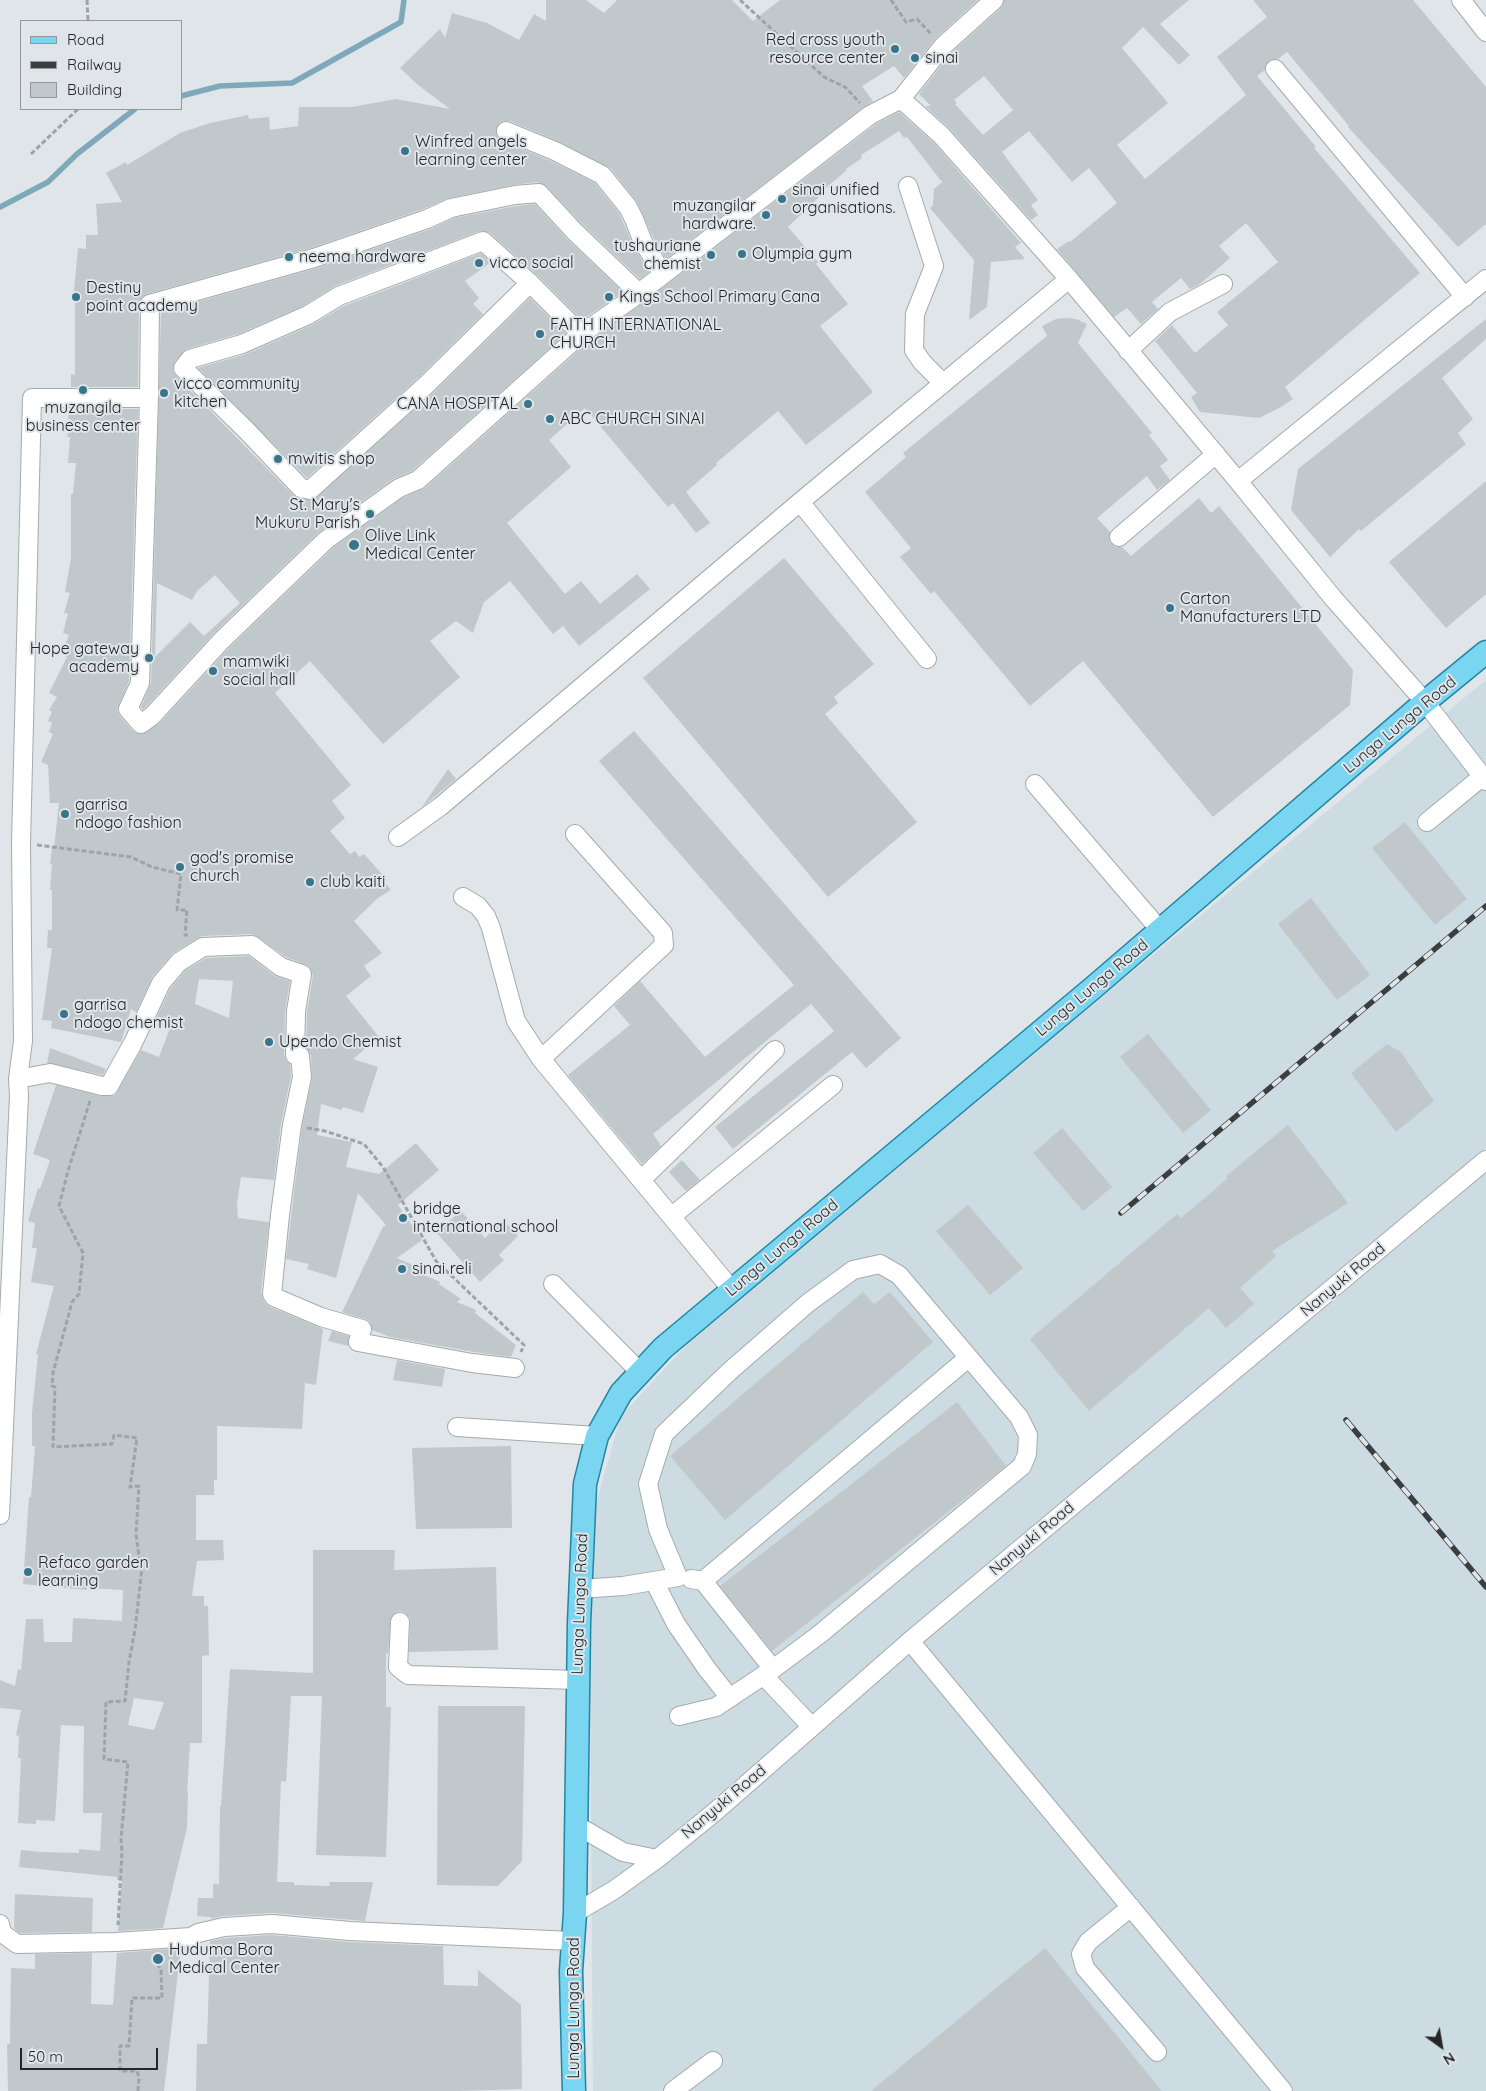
<!DOCTYPE html>
<html>
<head>
<meta charset="utf-8">
<style>
  body { margin:0 }
  #map { position:relative; width:1486px; height:2091px; overflow:hidden; background:#dfe5e8; font-family:Quicksand,sans-serif }
  canvas { display:block }
  .legend { position:absolute; left:20px; top:20px; width:162px; height:90px; box-sizing:border-box; background:#dfe5e8; border:1px solid #94989a; margin:0; padding:6px 9px; list-style:none; font-size:15px; color:#232526 }
  .legend li { display:flex; align-items:center; gap:10px; height:25px }
  .legend b { width:25px; border:1px solid #94989a }
  .north { position:absolute; left:1416px; top:2021px; width:50px; height:50px; -webkit-text-stroke:4px #dfe5e8; paint-order:stroke; rotate:148deg; font-size:14px; font-weight:700; line-height:20px; text-align:center; color:#232526 }
  .north::after { content:''; display:block; margin:auto; width:18px; height:22px; background:#232526; clip-path:polygon(50% 0,100% 100%,50% 72%,0 100%) }
  .scale { position:absolute; left:20px; top:2048px; width:138px; height:22px; box-sizing:border-box; border:2px solid #232526; border-top:0; padding-left:6px; font-size:15px; line-height:18px; white-space:nowrap; color:#232526; -webkit-text-stroke:4px #dfe5e8; paint-order:stroke }
</style>
</head>
<body>
<div id="map">
<canvas width="1486" height="2091"></canvas>
<ul class="legend">
<li><b style="height:6px;background:#79d5f0"></b>Road</li>
<li><b style="height:6px;background:#3b3e3f"></b>Railway</li>
<li><b style="height:14px;background:#c1c8cb"></b>Building</li>
</ul>
<div class="north">N</div>
<div class="scale">50 m</div>
</div>
<script>
const c = document.querySelector('canvas').getContext('2d');
c.lineJoin = 'round';
function fill(path, color) { c.fillStyle = color; c.fill(path, 'evenodd'); }
const shape = rows => new Path2D(rows.map(r => 'M' + r).join(''));
function trace(path, color, width, dash) { c.strokeStyle = color; c.lineWidth = width; c.lineCap = dash ? 'butt' : 'round'; c.setLineDash(dash || []); c.stroke(path); }
function label(font, color, halo, rows, align = 'center') {
  c.font = font + ' Quicksand,sans-serif'; c.lineWidth = 4; c.setLineDash([]); c.textBaseline = 'middle'; c.strokeStyle = halo; c.fillStyle = color; for (const [text, x, y, turn = 0] of rows) {
    c.save(); c.translate(x, y); c.rotate((+turn || 0) * Math.PI / 180); c.textAlign = isNaN(turn) ? turn : align; if (halo) c.strokeText(text, 0, 0); c.fillText(text, 0, 0); c.restore();
  }
}
const built = shape([
  [1486,680,1486,2091,593,2091,589,1528,621,1416,708,1322]
]);
const stream = shape([
  [181,96,220,86,292,83,401,22,404,0],
  [0,207,48,182,77,154,135,109]
]);
const building = shape([
  [546,0,586,0,604,13,617,0,732,0,753,21,780,0,978,0,936,38,904,78,894,66,862,86,873,101,864,107,666,259,653,237,637,202,610,168,560,142,510,121,504,121,499,123,496,133,502,141,551,161,595,183,619,213,634,247,649,272,640,279,583,225,546,186,538,182,513,185,449,198,423,209,311,248,147,294,142,297,139,304,138,387,71,387,71,374,75,375,75,302,73,302,78,248,86,249,86,235,98,235,96,204,122,202,106,173,126,162,127,165,180,133,210,123,248,115,249,119,269,117,270,130,298,126,299,107,352,107,396,99,450,109,418,85,400,68,440,29,445,38,452,13,487,23,519,40,534,14,546,21],
  [1004,0,1189,0,1160,24,1190,55,1179,65,1143,27,1122,48,1168,103,1117,145,1145,179,1246,95,1217,57,1267,17,1253,0,1413,0,1486,87,1486,224,1458,247,1348,127,1349,126,1287,52,1278,59,1269,61,1265,70,1257,76,1316,147,1314,148,1420,273,1285,387,1293,399,1281,407,1259,418,1200,412,1191,397,1197,393,1155,341,1172,325,1195,353,1228,325,1217,312,1278,262,1246,223,1219,246,1230,258,1200,284,1190,289,1181,278,1152,302,1158,309,1141,324,1127,308,1114,317,1057,249,1069,241,1070,242,1117,203,1089,168,1072,182,1029,131,1002,152,1038,200,1031,205,1038,215,1031,220,949,128,925,106,931,106,919,94,951,53,1001,8],
  [984,76,1013,110,983,135,955,104,957,103,954,100],
  [899,112,933,142,1021,243,1015,247,1025,259,991,262,987,307,969,320,974,260,930,208,933,205,934,189,942,182,907,137,904,138,899,131,861,155,862,158,846,169,847,170,821,192,822,194,788,227,818,262,816,264,848,304,820,326,873,392,806,445,778,411,716,463,717,465,686,492,710,523,696,533,673,503,668,507,585,408,549,440,571,467,507,523,565,594,581,581,600,604,637,574,650,589,579,646,563,626,553,634,510,581,484,602,473,633,456,621,430,641,460,677,383,744,310,661,275,693,351,785,332,801,345,818,330,831,350,854,355,851,359,857,364,854,387,880,385,882,391,890,378,898,354,921,382,953,364,966,371,976,346,996,379,1037,353,1059,378,1067,363,1113,343,1107,342,1110,321,1104,317,1135,352,1142,346,1167,379,1174,416,1143,439,1170,398,1205,422,1240,397,1258,424,1270,422,1274,440,1282,439,1284,461,1299,457,1302,476,1310,475,1313,516,1345,511,1357,474,1352,390,1337,372,1330,370,1322,365,1319,342,1312,383,1227,386,1225,358,1193,336,1278,307,1269,309,1264,286,1259,302,1127,312,1079,311,1055,306,1048,307,1012,313,975,309,966,286,957,258,937,252,934,202,936,173,953,153,976,136,1012,131,1009,121,1042,51,1028,52,1021,42,1020,52,948,47,948,48,930,52,930,52,890,50,890,52,864,50,864,52,848,54,848,59,803,50,803,48,765,41,762,53,734,49,732,52,723,48,721,52,712,49,710,57,697,49,693,67,657,61,654,69,635,63,633,68,614,64,613,70,593,65,592,71,558,71,494,73,494,76,463,68,463,70,437,67,437,71,419,68,419,70,409,138,409,129,681,117,710,120,716,133,731,143,734,160,723,230,647,333,548,404,497,425,488,588,342,636,308,876,124],
  [535,204,567,239,623,292,582,320,537,275,490,233,480,231,335,286,303,306,238,334,187,349,175,361,173,371,176,376,293,495,299,498,312,500,432,394,530,298,566,334,412,471,393,479,319,532,215,632,143,710,141,707,151,683,161,312,317,268,431,229,454,218,516,206],
  [215,575,240,603,204,636,190,622,155,657,157,583,192,600,197,591],
  [481,253,491,262,465,281,479,298,473,304,483,314,418,378,307,478,198,368,246,354,312,325,344,306],
  [1067,318,1076,319,1087,324,1078,343,1152,433,1149,435,1168,460,1160,466,1170,480,1157,490,1147,476,1097,518,1110,532,1109,538,1111,544,1116,547,1122,547,1131,556,1199,498,1211,513,1219,506,1353,670,1350,705,1213,817,1083,661,1030,706,934,591,931,594,900,557,911,548,865,492,906,457,903,453,1047,336,1042,326,1056,319],
  [1486,319,1486,339,1442,378,1473,419,1458,433,1466,444,1361,531,1359,529,1330,557,1291,510,1298,469],
  [1486,481,1486,594,1446,628,1389,562],
  [784,558,874,664,834,697,838,703,825,714,917,822,828,897,643,678],
  [634,731,901,1038,866,1068,852,1052,733,1149,715,1127,834,1031,811,1004,653,1134,661,1146,642,1164,568,1075,630,1025,614,1006,640,981,705,1057,794,985,599,761],
  [448,769,456,779,422,807],
  [1405,822,1467,899,1435,925,1372,848],
  [1311,898,1370,975,1337,1000,1278,924],
  [249,956,275,976,290,981,285,1011,284,1055,286,1060,290,1064,291,1076,281,1124,274,1180,241,1177,237,1204,238,1218,269,1222,261,1293,265,1303,270,1307,323,1329,316,1385,305,1383,302,1429,217,1426,217,1480,214,1480,214,1495,196,1495,196,1540,223,1540,224,1560,197,1561,192,1596,204,1596,204,1606,208,1606,209,1655,202,1656,202,1743,190,1743,187,1793,188,1793,187,1828,163,1928,118,1931,122,1880,117,1880,117,1877,19,1867,21,1850,40,1852,79,1853,79,1849,100,1851,102,1813,83,1813,84,1726,61,1725,55,1821,36,1820,36,1824,18,1823,21,1758,18,1758,19,1736,16,1735,21,1710,0,1708,0,1680,15,1686,18,1669,21,1670,26,1619,43,1619,44,1642,72,1642,73,1618,122,1621,123,1590,87,1588,87,1590,23,1584,29,1497,31,1497,35,1446,32,1446,32,1413,38,1354,36,1354,54,1286,31,1282,37,1248,32,1248,35,1223,28,1221,38,1188,40,1189,50,1160,33,1154,56,1085,100,1096,115,1095,141,1050,159,1057,170,1028,155,1021,170,989,186,970,206,958],
  [199,979,233,981,229,1018,195,1004],
  [134,1698,164,1702,154,1730,128,1725],
  [1148,1034,1211,1110,1183,1133,1120,1057],
  [1387,1044,1401,1052,1434,1101,1396,1132,1351,1073],
  [50,1048,106,1069,103,1075,47,1063],
  [1288,1125,1348,1203,1272,1251,1276,1256,1240,1288,1254,1304,1226,1328,1209,1308,1089,1411,1030,1339,1177,1214,1181,1218,1228,1178,1226,1176],
  [1062,1128,1112,1187,1083,1211,1033,1153],
  [682,1160,700,1180,686,1191,669,1172],
  [968,1205,1023,1268,990,1295,936,1231],
  [461,1211,485,1238,503,1220,518,1236,499,1255,504,1260,480,1282,436,1232],
  [863,1292,874,1304,890,1292,933,1342,725,1520,670,1456],
  [332,1331,349,1336,349,1346,328,1341],
  [397,1360,445,1369,442,1387,393,1380],
  [957,1402,1006,1466,772,1651,720,1586],
  [511,1446,512,1528,416,1529,412,1448],
  [313,1550,395,1550,394,1570,496,1567,498,1650,409,1652,410,1618,405,1613,400,1611,391,1617,388,1653,386,1653,386,1707,391,1707,386,1857,316,1855,322,1696,291,1696,286,1782,281,1781,277,1882,294,1882,294,1885,330,1886,329,1882,373,1882,365,1921,273,1913,223,1916,211,1919,211,1917,197,1916,198,1898,213,1898,213,1884,219,1884,220,1806,221,1806,230,1669,313,1673],
  [438,1706,525,1706,522,1861,498,1886,437,1885],
  [15,1894,93,1898,92,1932,19,1933,14,1928],
  [272,1935,349,1942,443,1946,444,1985,478,1986,478,1970,521,2005,522,2089,458,2091,196,2091,197,2044,207,2044,210,1941,226,1938],
  [181,1948,164,2091,8,2091,7,2044,10,2044,11,1968,35,1969,35,1954,92,1953,91,2004,113,2005,117,1953],
  [1045,1948,1162,2091,871,2091]
]);
const path = shape([
  [87,0,88,21],
  [740,0,824,77,845,87,860,103],
  [891,0,906,22,917,19,932,35],
  [31,154,78,109],
  [37,845,131,857,152,867,181,874,177,910,187,910,185,935,188,935],
  [90,1101,68,1171,59,1206,83,1253,79,1294,72,1302,53,1373,52,1386,55,1387,53,1447,112,1444,114,1435,137,1438,130,1487,139,1486,136,1534,139,1557,142,1568,135,1630,129,1662,125,1701,106,1702,104,1759,128,1762,121,1839,122,1852,118,1925],
  [307,1128,325,1131,364,1144,383,1167,436,1261,524,1345,521,1352],
  [138,2091,139,2077,137,2071,120,2071,120,2046,129,2046,132,1998,162,1998,161,1970,158,1965,159,1955]
]);
const minor = shape([
  [1461,0,1486,32],
  [1275,69,1465,297],
  [901,99,941,135,1069,279,1238,481,1333,598,1425,702,1486,781],
  [506,131,555,151,602,175,628,207,634,219,643,242,663,274],
  [908,186,934,266,915,314,914,350,922,362,943,383],
  [530,283,425,386,310,490,301,488,247,431,183,368,190,359,242,344,308,315,339,296,483,241,530,283,581,334],
  [1128,351,1170,312,1223,284],
  [149,398,150,304,314,258,427,219,451,208,515,195,539,193,575,232,639,293],
  [1238,481,1486,279],
  [800,502,927,659],
  [1119,537,1216,454],
  [1035,784,1160,930],
  [1427,822,1482,777],
  [398,837,441,806,800,502,1069,279],
  [463,897,478,906,486,916,491,928,516,1021,541,1059,732,1290],
  [541,1059,664,945,663,933,575,834],
  [18,1079,50,1073,102,1086,109,1086,133,1043,161,983,179,962,203,947,252,945,281,967,302,974,296,1011,295,1055,300,1056,302,1077,292,1125,280,1215,272,1294,274,1297,321,1317,362,1329,358,1342,472,1363,515,1368],
  [642,1179,775,1050],
  [672,1216,833,1085],
  [553,1284,640,1372],
  [457,1427,597,1436],
  [0,1515,19,1096,18,1079,23,1041,21,844,32,398,149,398,140,683,128,709,141,724,152,716,222,640,326,540,399,488,418,480,581,334,630,300,870,115,901,99,943,46,994,0],
  [691,1579,703,1581,773,1669],
  [654,1581,676,1624,707,1669,730,1698],
  [703,1581,968,1358],
  [580,1589,623,1586,678,1577,658,1529,648,1484,664,1434,731,1370,808,1303,853,1270,880,1264,899,1275,1019,1417,1028,1435,1027,1454,1022,1466,820,1634,773,1669,716,1707,679,1716],
  [400,1622,398,1667,408,1675,578,1680],
  [910,1641,1283,2091],
  [764,1676,812,1727],
  [576,1825,623,1852,657,1859],
  [1131,1907,1088,1942,1081,1954,1085,1968,1157,2052],
  [575,1913,614,1890,657,1859,716,1811,910,1641,1486,1160],
  [0,1924,2,1933,17,1944,116,1942,191,1937,198,1933,224,1927,272,1924,350,1931,572,1941],
  [673,2091,713,2061]
]);
const major = shape([
  [574,2091,571,1971,575,1913,579,1623,585,1484,597,1436,621,1393,663,1348,1094,987,1425,702,1486,652]
]);
const rail = shape([
  [1121,1213,1486,906],
  [1346,1420,1486,1587]
]);
const markers = [
  [895,49,5,"#38758b"],
  [915,58,5,"#38758b"],
  [405,151,5,"#38758b"],
  [782,199,5,"#38758b"],
  [766,215,5,"#38758b"],
  [742,254,5,"#38758b"],
  [711,255,5,"#38758b"],
  [289,257,5,"#38758b"],
  [479,263,5,"#38758b"],
  [76,297,5,"#38758b"],
  [609,297,5,"#38758b"],
  [540,334,5,"#38758b"],
  [83,390,5,"#38758b"],
  [164,393,5,"#38758b"],
  [528,404,5,"#38758b"],
  [550,419,5,"#38758b"],
  [278,459,5,"#38758b"],
  [370,514,5,"#38758b"],
  [354,545,6,"#38758b"],
  [1170,608,5,"#38758b"],
  [149,658,5,"#38758b"],
  [213,671,5,"#38758b"],
  [65,814,5,"#38758b"],
  [180,867,5,"#38758b"],
  [310,882,5,"#38758b"],
  [64,1014,5,"#38758b"],
  [269,1042,5,"#38758b"],
  [403,1218,5,"#38758b"],
  [402,1269,5,"#38758b"],
  [28,1572,5,"#38758b"],
  [158,1959,6,"#38758b"]
];
const poiNames = [
  ["Red cross youth",885,40,"right"],
  ["resource center",885,58,"right"],
  ["sinai",925,58],
  ["Winfred angels",415,142],
  ["learning center",415,160],
  ["sinai unified",792,190],
  ["organisations.",792,208],
  ["muzangilar",756,206,"right"],
  ["hardware.",756,224,"right"],
  ["tushauriane",701,246,"right"],
  ["chemist",701,264,"right"],
  ["Olympia gym",752,254],
  ["neema hardware",299,257],
  ["vicco social",489,263],
  ["Destiny",86,288],
  ["point academy",86,306],
  ["Kings School Primary Cana",619,297],
  ["FAITH INTERNATIONAL",550,325],
  ["CHURCH",550,343],
  ["vicco community",174,384],
  ["kitchen",174,402],
  ["CANA HOSPITAL",518,404,"right"],
  ["muzangila",83,408,"center"],
  ["business center",83,426,"center"],
  ["ABC CHURCH SINAI",560,419],
  ["mwitis shop",288,459],
  ["St. Mary's",360,505,"right"],
  ["Mukuru Parish",360,523,"right"],
  ["Olive Link",365,536],
  ["Medical Center",365,554],
  ["Carton",1180,599],
  ["Manufacturers LTD",1180,617],
  ["Hope gateway",139,649,"right"],
  ["academy",139,667,"right"],
  ["mamwiki",223,662],
  ["social hall",223,680],
  ["garrisa",75,805],
  ["ndogo fashion",75,823],
  ["god's promise",190,858],
  ["church",190,876],
  ["club kaiti",320,882],
  ["garrisa",74,1005],
  ["ndogo chemist",74,1023],
  ["Upendo Chemist",279,1042],
  ["bridge",413,1209],
  ["international school",413,1227],
  ["sinai reli",412,1269],
  ["Refaco garden",38,1563],
  ["learning",38,1581],
  ["Huduma Bora",169,1950],
  ["Medical Center",169,1968]
];
const streetNames = [
  ["Lunga Lunga Road",1400,725,-40],
  ["Lunga Lunga Road",1092,988,-40],
  ["Lunga Lunga Road",782,1248,-40],
  ["Nanyuki Road",1343,1280,-40],
  ["Nanyuki Road",1032,1539,-40],
  ["Lunga Lunga Road",580,1604,-88],
  ["Nanyuki Road",724,1802,-40],
  ["Lunga Lunga Road",574,2008,-90]
];
fill(built, '#cddce2');
trace(stream, '#7da9ba', 5.5);
fill(building, '#c1c8cb');
trace(minor, '#a4abad', 20);
trace(major, '#2185a3', 25);
trace(path, '#9fa3a6', 3, [5, 2.5]);
trace(minor, '#fff', 18);
trace(major, '#79d5f0', 22);
trace(rail, '#3b3e3f', 5.5);
trace(rail, '#dfe5e8', 4, [11]);
for (const [x, y, r, color] of markers) { const dot = new Path2D(); dot.arc(x, y, r, 0, 2 * Math.PI); c.fillStyle = color; c.fill(dot); trace(dot, '#dfe5e8', 2); }
label('16px', '#232526', '#dfe5e8', poiNames, 'left');
label('16px', '#232526', '#dfe5e8', streetNames);
</script>
</body>
</html>
